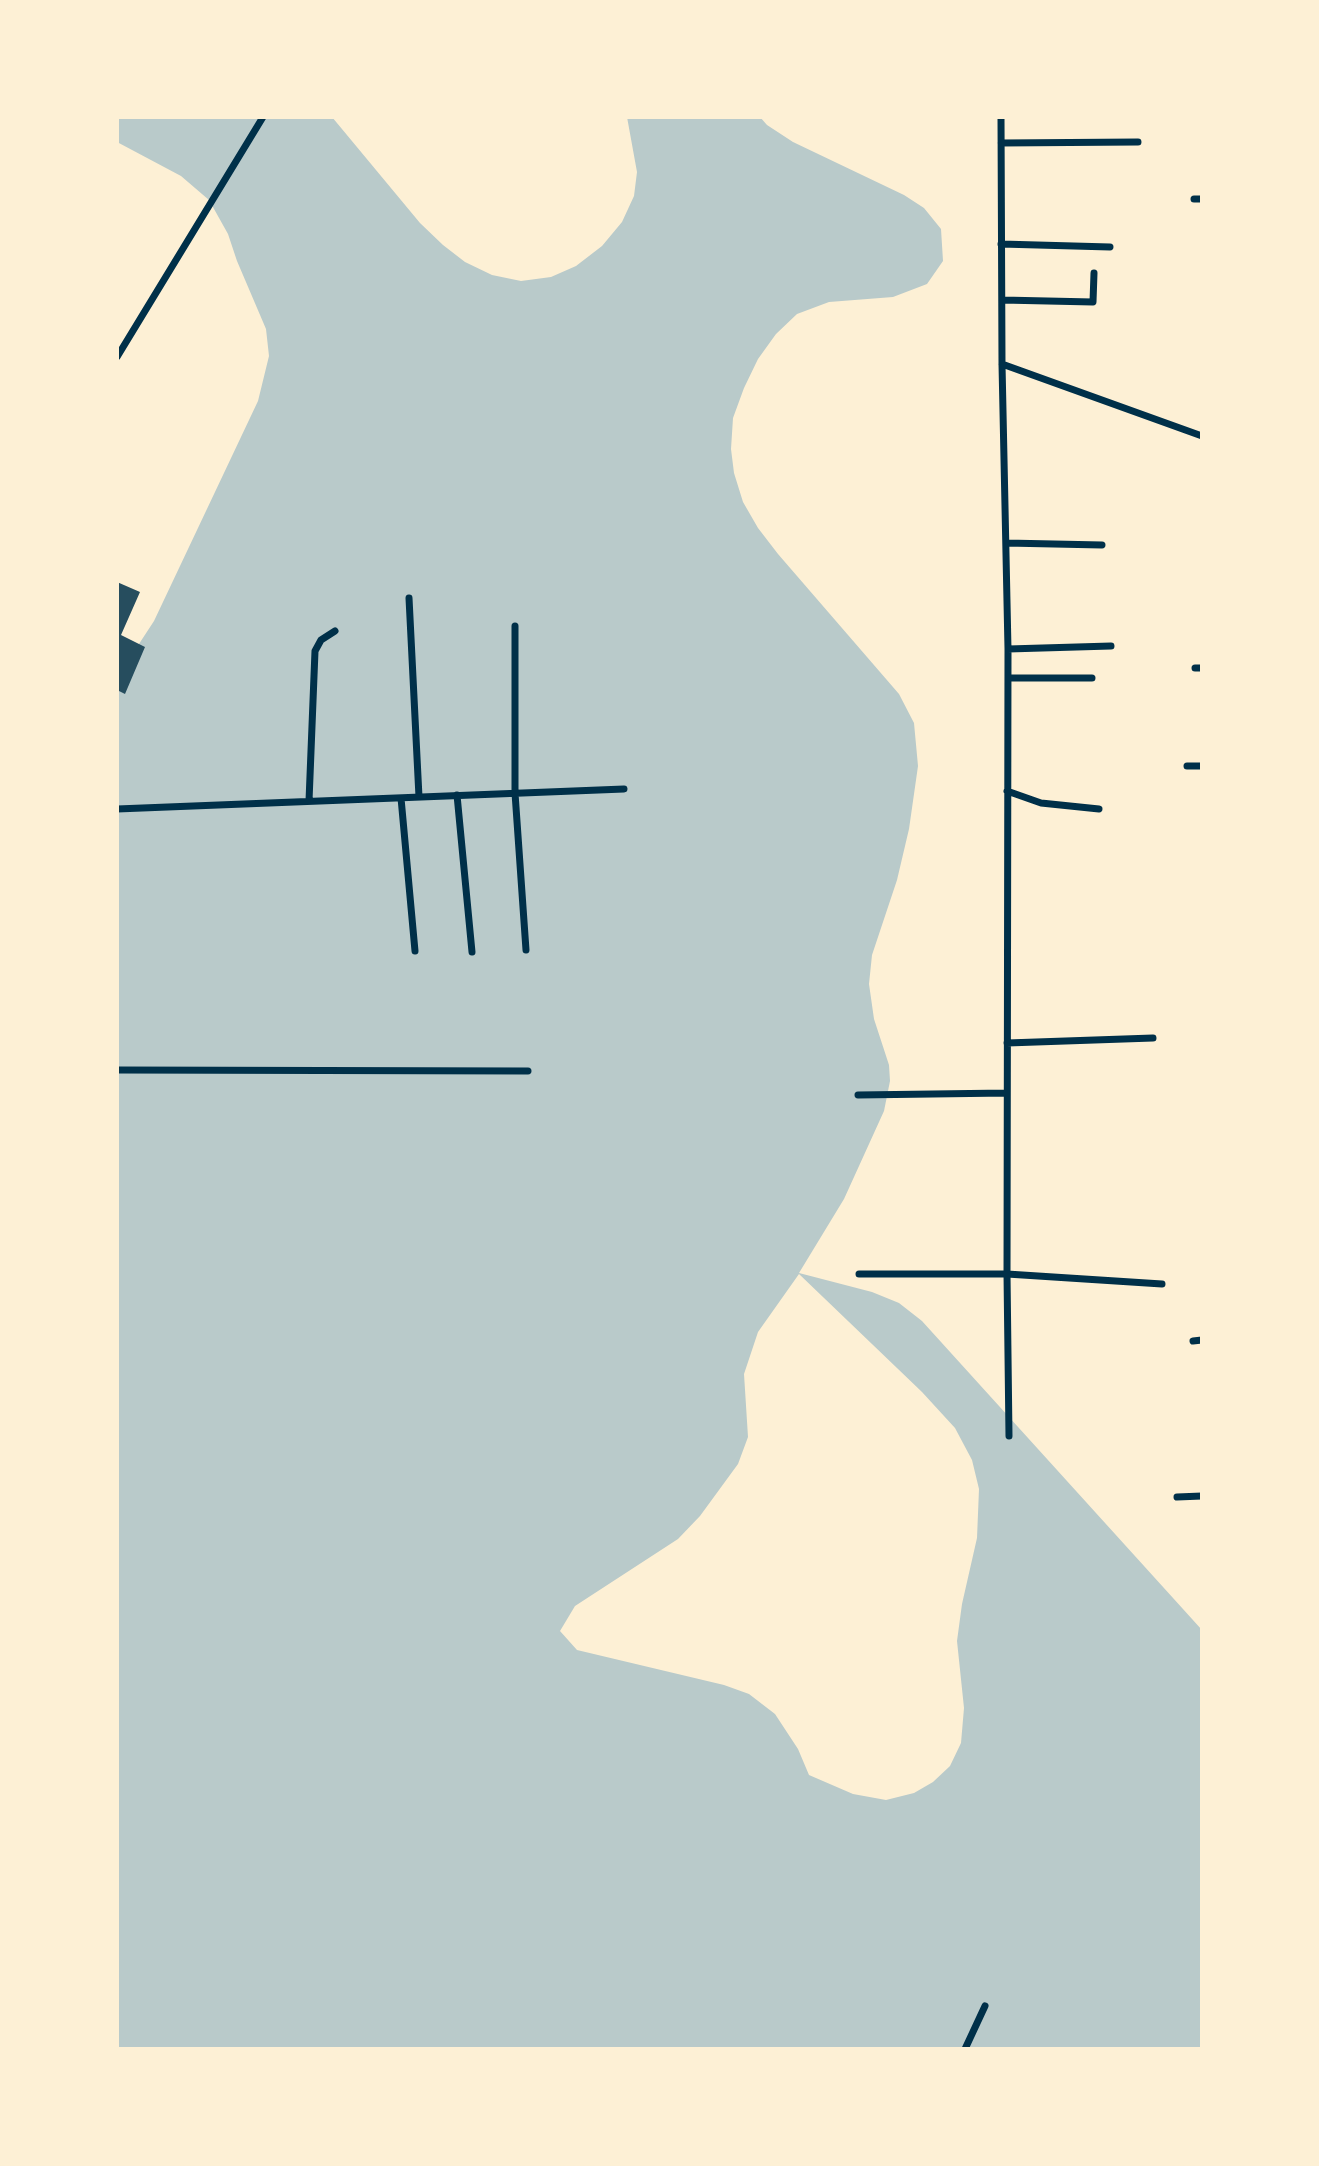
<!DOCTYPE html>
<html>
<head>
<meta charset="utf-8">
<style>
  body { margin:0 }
  #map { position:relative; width:1319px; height:2166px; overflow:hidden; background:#fdf0d5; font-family:"PT Sans Narrow",sans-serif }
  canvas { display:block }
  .frame { position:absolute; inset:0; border:119px solid #fdf0d5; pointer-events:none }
</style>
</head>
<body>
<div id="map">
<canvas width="1319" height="2166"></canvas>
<div class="frame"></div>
</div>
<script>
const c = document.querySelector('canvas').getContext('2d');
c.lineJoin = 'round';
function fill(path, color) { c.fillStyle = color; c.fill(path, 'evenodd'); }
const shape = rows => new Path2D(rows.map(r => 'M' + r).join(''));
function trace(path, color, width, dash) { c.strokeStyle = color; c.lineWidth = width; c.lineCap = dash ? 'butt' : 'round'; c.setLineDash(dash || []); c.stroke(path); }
const green = shape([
  [117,117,332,117,420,223,443,245,465,262,492,275,521,281,551,277,576,266,602,246,622,222,634,196,637,172,627,117,760,117,767,125,793,142,904,195,924,208,941,229,943,261,927,284,893,297,829,302,797,314,776,334,758,359,744,388,733,418,731,449,734,473,743,502,758,528,778,554,899,694,914,723,918,766,909,829,897,880,872,955,869,984,874,1019,889,1065,890,1081,884,1111,844,1199,799,1273,872,1292,899,1303,922,1321,1202,1630,1202,2049,117,2049,117,661,137,647,154,621,258,401,269,356,266,329,237,261,228,234,209,200,181,176,117,142],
  [799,1274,922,1392,955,1428,972,1460,979,1489,977,1538,962,1604,957,1641,964,1708,961,1743,950,1766,933,1782,914,1793,886,1800,853,1794,809,1775,798,1749,775,1714,749,1694,724,1685,577,1650,560,1631,575,1606,678,1539,700,1516,738,1464,748,1437,744,1374,758,1332]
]);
const building = shape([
  [117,582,140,592,121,635,145,647,125,694,117,690]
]);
const minor = shape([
  [1001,117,1002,364,1008,649,1007,1274,1009,1436],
  [1001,143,1138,142],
  [1194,199,1202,199],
  [1001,244,1110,247],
  [1002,300,1093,302,1094,273],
  [117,357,263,117],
  [1002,364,1202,436],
  [1006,543,1102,545],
  [409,598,419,797],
  [515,626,515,793,526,950],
  [1008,649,1111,646],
  [1195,668,1202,668],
  [1008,678,1092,678],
  [1187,766,1202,766],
  [1007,791,1041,803,1099,809],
  [457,795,472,952],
  [401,798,415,951],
  [309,801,315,651,321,640,335,631],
  [117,809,624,789],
  [1007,1043,1153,1038],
  [117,1070,528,1071],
  [858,1095,1007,1093],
  [859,1274,1007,1274,1162,1284],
  [1193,1341,1202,1340],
  [1177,1497,1202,1496],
  [965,2049,985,2006]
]);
fill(green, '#b9caca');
fill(building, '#264d5e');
trace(minor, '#003049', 7);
</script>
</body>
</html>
